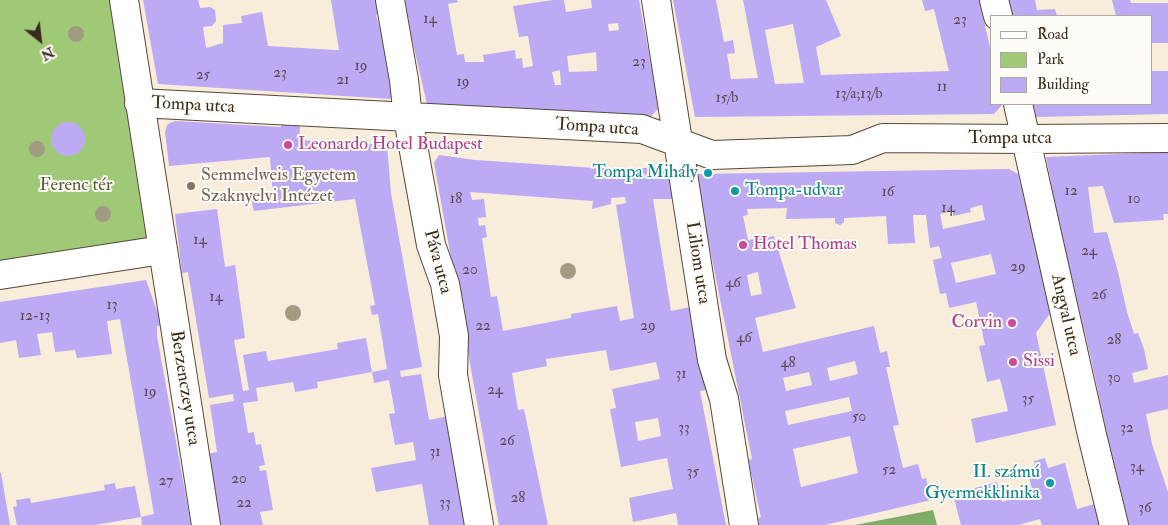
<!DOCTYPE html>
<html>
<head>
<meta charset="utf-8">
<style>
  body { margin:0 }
  #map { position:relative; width:1168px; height:525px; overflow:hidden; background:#f8ecdb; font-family:"IM FELL Double Pica",serif }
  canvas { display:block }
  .legend { position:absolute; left:990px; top:15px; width:162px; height:90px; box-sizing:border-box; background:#fdfcf7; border:1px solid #afa8a0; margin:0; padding:6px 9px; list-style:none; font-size:15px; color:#3b2a1e }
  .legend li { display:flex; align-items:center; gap:10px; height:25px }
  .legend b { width:25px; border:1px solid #afa8a0 }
  .north { position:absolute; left:15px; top:15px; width:50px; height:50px; -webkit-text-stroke:4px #fdfcf7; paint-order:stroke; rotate:151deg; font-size:14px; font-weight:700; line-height:20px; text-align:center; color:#3b2a1e }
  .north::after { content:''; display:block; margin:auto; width:18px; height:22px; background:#3b2a1e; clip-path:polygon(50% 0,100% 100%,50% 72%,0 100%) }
</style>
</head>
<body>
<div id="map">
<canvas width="1168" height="525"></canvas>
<ul class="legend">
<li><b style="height:6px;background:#fff"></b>Road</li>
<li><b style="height:14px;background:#9fc976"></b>Park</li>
<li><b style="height:14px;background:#bcaaf4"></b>Building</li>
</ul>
<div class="north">N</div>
</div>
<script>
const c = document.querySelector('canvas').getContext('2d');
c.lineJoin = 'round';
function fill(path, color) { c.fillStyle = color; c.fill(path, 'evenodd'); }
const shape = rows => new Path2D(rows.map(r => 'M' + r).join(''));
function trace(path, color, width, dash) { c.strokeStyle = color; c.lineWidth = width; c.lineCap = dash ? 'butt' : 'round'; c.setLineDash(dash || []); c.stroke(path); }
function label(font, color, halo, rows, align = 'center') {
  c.font = font + ' "IM FELL Double Pica",serif'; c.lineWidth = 4; c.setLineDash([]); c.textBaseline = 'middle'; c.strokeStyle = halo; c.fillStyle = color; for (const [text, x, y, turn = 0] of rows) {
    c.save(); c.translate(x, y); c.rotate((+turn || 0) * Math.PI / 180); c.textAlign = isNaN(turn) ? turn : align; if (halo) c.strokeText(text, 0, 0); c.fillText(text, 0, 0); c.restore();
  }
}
const green = shape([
  [0,0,124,0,162,250,0,275]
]);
const forest = shape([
  [933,510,937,525,855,525]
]);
const building = shape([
  [143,0,198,0,200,8,210,7,215,10,216,21,212,26,203,27,206,48,223,43,223,25,242,23,241,16,262,12,268,46,335,50,339,50,331,0,380,0,382,12,376,15,398,90,390,99,158,84],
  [405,0,457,0,458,2,448,4,457,55,464,54,465,62,484,62,483,55,515,50,516,59,522,58,523,68,533,66,528,36,519,37,513,6,553,0,564,0,566,12,592,8,591,0,639,0,659,108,649,118,508,110,427,104,412,39],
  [618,23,619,30,609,31,608,24],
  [596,52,597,71,569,72,567,56],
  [560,70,561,85,555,85,552,72],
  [673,0,716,0,724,42,733,40,735,53,727,54,731,79,758,78,743,0,826,0,841,36,816,47,821,75,949,71,934,9,925,11,922,0,979,0,992,56,992,104,1003,104,994,114,695,117],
  [793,24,804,83,775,84,765,30],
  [1004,0,1035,0,1037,10,1055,9,1057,16,1008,16],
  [1112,0,1130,0,1131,3,1168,3,1168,43,1152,43,1152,16,1116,16],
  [1152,71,1168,71,1168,114,1036,117,1029,112,1027,104,1152,104],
  [283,120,299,121,300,128,299,140,387,145,391,193,422,367,400,371,401,377,421,374,429,420,449,416,469,525,429,525,422,484,376,492,371,468,416,460,413,442,395,445,389,414,395,413,389,380,374,383,372,372,387,369,378,314,372,315,370,306,375,305,355,199,254,211,251,199,273,198,270,157,169,166,165,132,167,125,170,123,175,121,281,127],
  '51 139a17 17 0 1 1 34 0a17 17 0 1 1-34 0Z',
  [1168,152,1168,214,1163,214,1164,220,1114,223,1103,186,1088,187,1094,233,1107,232,1118,272,1127,312,1134,334,1138,333,1144,349,1148,369,1132,373,1134,383,1168,375,1168,409,1146,414,1152,444,1168,492,1168,525,1126,525,1092,363,1061,233,1046,157],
  [439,155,475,160,595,168,668,168,673,199,653,199,671,311,690,307,706,390,700,391,726,525,678,525,676,513,633,522,629,498,673,489,667,458,621,467,610,409,616,408,612,389,660,379,656,362,610,371,606,350,546,359,547,366,512,373,518,410,524,409,548,525,499,525,434,163],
  [470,192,593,201,592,209,611,204,611,198,625,197,626,203,616,205,634,318,620,321,617,306,571,314,571,318,503,331,497,296,491,297,482,238,487,237,485,225,479,226,478,218,486,217,484,199,472,200],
  [658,418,661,436,638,441,635,422],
  [1009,169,1018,174,1051,312,1036,333,1056,425,976,443,971,419,1008,411,1000,379,987,382,979,346,985,345,976,302,949,308,946,293,940,294,933,260,942,258,939,246,930,248,926,215,913,215,915,243,888,244,886,216,844,218,844,222,840,225,835,223,835,218,786,219,787,208,747,209,748,215,743,216,748,240,774,236,796,308,755,318,763,352,874,326,880,353,887,351,890,367,886,367,899,425,893,426,903,468,918,464,922,479,926,478,931,500,825,525,759,525,758,518,761,517,748,460,752,459,695,174],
  [982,205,985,220,943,229,940,214,953,211,953,216,971,212,970,208],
  [991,254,996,274,956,283,951,263],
  [758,272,762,294,751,296,747,275],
  [855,361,858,374,830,381,827,368],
  [809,372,812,385,786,391,783,378],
  [849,397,852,411,788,425,785,411],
  [850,436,858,473,801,487,793,449],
  [217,209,225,267,235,265,245,338,234,340,243,391,249,390,243,355,266,351,268,361,338,349,337,343,366,338,372,372,317,382,318,388,295,392,293,382,256,388,258,401,243,403,248,433,254,432,256,445,261,444,265,465,259,466,260,471,266,470,273,510,260,512,263,525,219,525,207,454,217,452,210,405,234,401,233,394,209,398,188,272,182,273,175,214],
  [146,280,162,325,157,326,157,336,191,525,142,525,141,517,154,514,120,319,107,321,112,354,77,358,75,350,55,352,52,332,37,334,41,355,19,358,16,340,0,343,0,302],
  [1045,458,1048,468,1065,463,1077,509,1095,504,1101,525,1042,525,1040,519,1018,525,961,525,953,494,997,482,1002,502,1033,493,1028,473,1037,471,1034,461],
  [0,473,1,473,10,525,0,525],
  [115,483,116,489,135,486,141,517,95,525,17,525,13,507,17,506,16,500,30,498,31,503,105,490,104,485]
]);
const minor = shape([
  [124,0,206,525],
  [390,0,404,80,408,118,431,245,445,284,454,336,453,375,479,525],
  [656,0,712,360,724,399,744,525],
  [994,0,998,16],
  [139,103,642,129,712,155,852,150,883,138,1026,139,1168,138],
  [1018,104,1092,435,1114,525],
  [0,275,162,250]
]);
const trees = [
  [76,34],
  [37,149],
  [103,214],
  [568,271],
  [293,313]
];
const markers = [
  [288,145,5,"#d1479c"],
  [708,173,5,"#0f9aa8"],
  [191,186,5,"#8d6e63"],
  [735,191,5,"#0f9aa8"],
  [743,245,5,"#d1479c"],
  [1012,323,5,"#d1479c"],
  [1013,362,5,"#d1479c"],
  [1050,483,5,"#0f9aa8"]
];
const numberNames = [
  ["14",430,20],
  ["23",960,21],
  ["23",639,63],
  ["19",361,67],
  ["23",280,74],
  ["25",203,76],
  ["21",343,81],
  ["19",463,83],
  ["11",942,88],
  ["13/a;13/b",859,95],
  ["15/b",727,99],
  ["12",1071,192],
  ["16",888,193],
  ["18",456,200],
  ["10",1134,200],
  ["14",948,209],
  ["14",200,241],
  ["24",1089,252],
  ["29",1018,268],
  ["20",470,271],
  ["46",733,284],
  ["26",1099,296],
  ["14",216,298],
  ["13",112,306],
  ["12-13",35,317],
  ["22",483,327],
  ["29",648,327],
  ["46",744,339],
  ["28",1114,341],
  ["48",788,364],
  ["31",681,375],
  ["30",1114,379],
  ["24",495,391],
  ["19",150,393],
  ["35",1028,400],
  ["50",859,418],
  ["33",684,429],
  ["32",1127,429],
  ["26",507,442],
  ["31",435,453],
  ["34",1137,468],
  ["52",889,471],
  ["35",693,473],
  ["20",239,480],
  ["27",166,482],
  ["28",518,499],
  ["22",244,504],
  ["33",445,504],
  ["36",1145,509]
];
const streetNames = [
  ["Tompa utca",193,106,3],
  ["Tompa utca",597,128,4],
  ["Tompa utca",1010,139],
  ["Páva utca",437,262,75],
  ["Liliom utca",697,263,81],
  ["Angyal utca",1065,315,77],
  ["Berzenczey utca",184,388,81]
];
const hotelNames = [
  ["Leonardo Hotel Budapest",298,145],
  ["Hotel Thomas",753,245],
  ["Corvin",1002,323,"right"],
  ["Sissi",1023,362]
];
const cultureNames = [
  ["Tompa Mihály",698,173],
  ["Tompa-udvar",745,191,"left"],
  ["II. számú",1040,473],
  ["Gyermekklinika",1040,494]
];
const educationNames = [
  ["Semmelweis Egyetem",201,176],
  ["Szaknyelvi Intézet",201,197]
];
const parkNames = [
  ["Ferenc tér",76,186]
];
fill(green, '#9fc976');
fill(forest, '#7fad67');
fill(building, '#bcaaf4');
trace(minor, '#57473a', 30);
trace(minor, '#fff', 28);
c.fillStyle = '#a19c81';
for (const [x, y] of trees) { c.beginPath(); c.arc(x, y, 8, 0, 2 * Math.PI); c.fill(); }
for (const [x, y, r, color] of markers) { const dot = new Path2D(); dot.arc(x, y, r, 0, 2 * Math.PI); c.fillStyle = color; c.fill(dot); trace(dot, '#fdfcf7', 2); }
label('15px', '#5b4a54', null, numberNames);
label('18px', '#3b2a1e', '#fdfcf7', streetNames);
label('18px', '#b23c85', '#fdfcf7', hotelNames, 'left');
label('18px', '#0d838f', '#fdfcf7', cultureNames, 'right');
label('18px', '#785e54', '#fdfcf7', educationNames, 'left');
label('18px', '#595a38', '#fdfcf7', parkNames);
</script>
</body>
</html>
